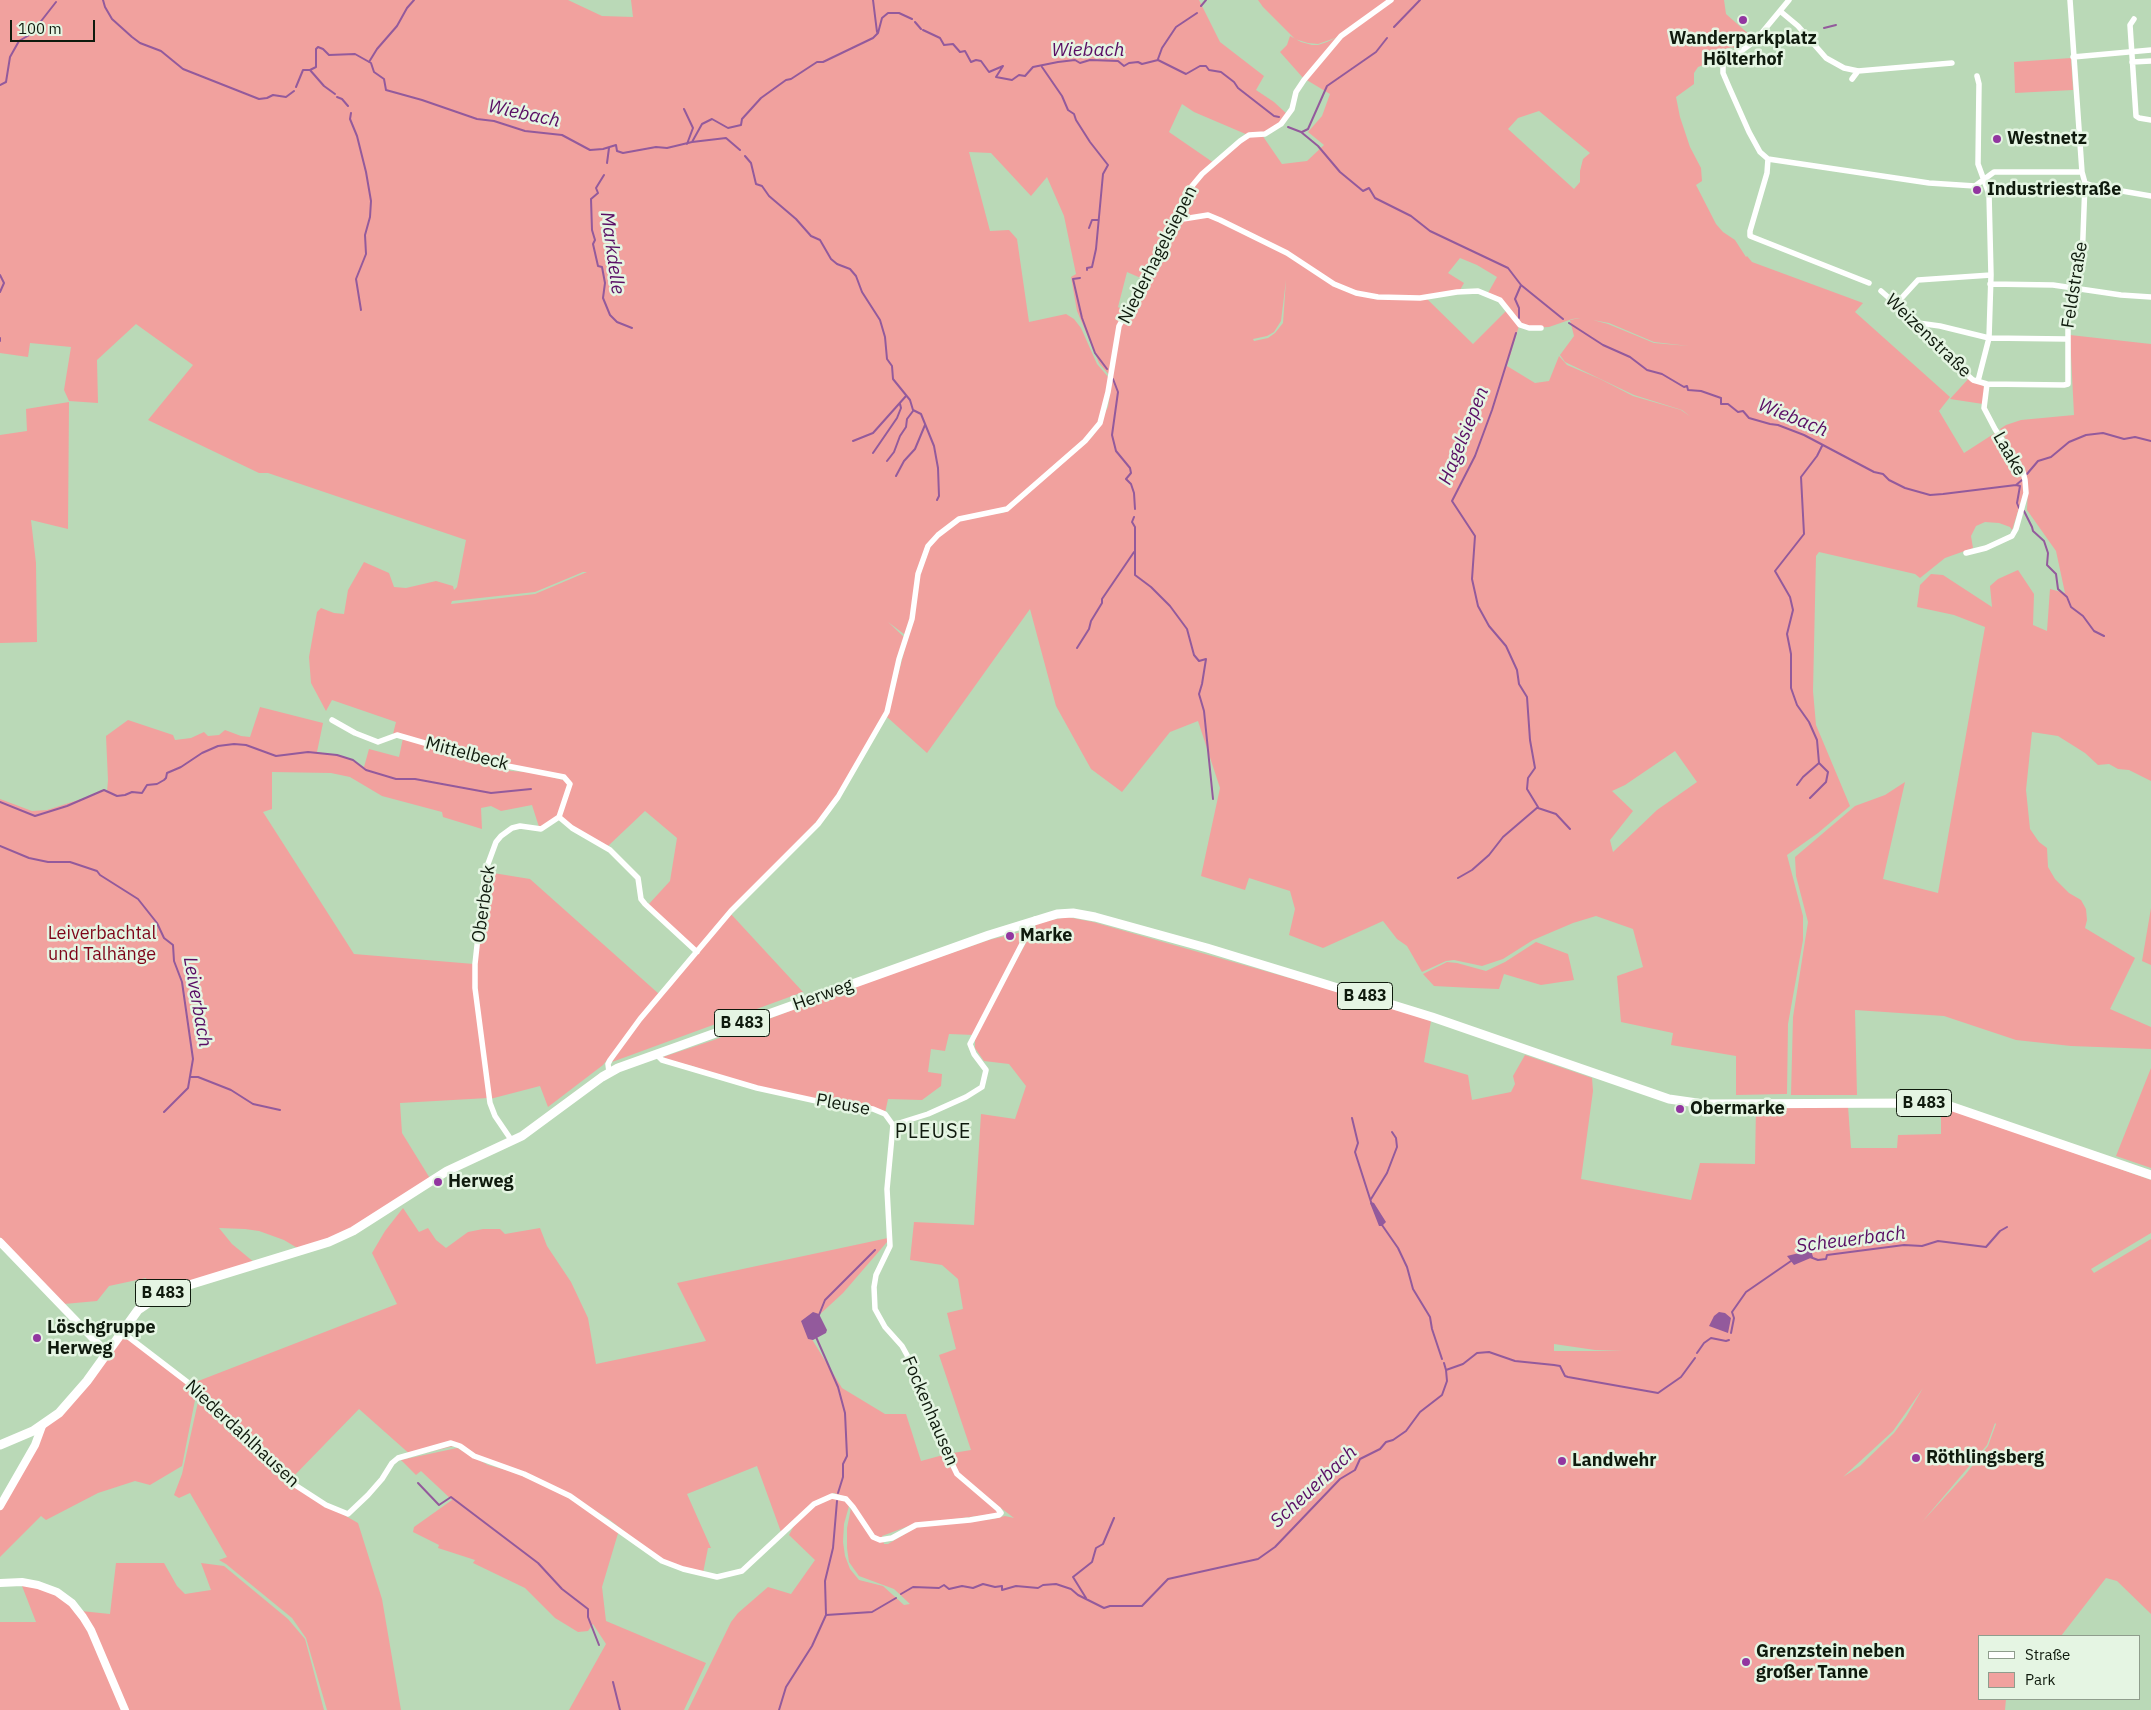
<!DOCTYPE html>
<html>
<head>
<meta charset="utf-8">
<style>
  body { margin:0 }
  #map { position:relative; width:2151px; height:1710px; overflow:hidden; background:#bad9b7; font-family:"IBM Plex Sans",sans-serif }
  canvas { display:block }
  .legend { position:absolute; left:1978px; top:1635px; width:162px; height:65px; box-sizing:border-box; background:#e5f5e3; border:1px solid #8f9d8d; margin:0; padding:6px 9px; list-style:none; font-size:15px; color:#0f1a0d }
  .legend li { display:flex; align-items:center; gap:10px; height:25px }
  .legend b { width:25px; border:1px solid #8f9d8d }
  .scale { position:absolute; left:10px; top:20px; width:85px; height:22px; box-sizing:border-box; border:2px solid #0f1a0d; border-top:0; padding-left:6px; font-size:15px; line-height:18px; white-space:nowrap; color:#0f1a0d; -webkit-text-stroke:4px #e5f5e3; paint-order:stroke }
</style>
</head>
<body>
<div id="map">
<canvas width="2151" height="1710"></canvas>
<ul class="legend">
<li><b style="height:6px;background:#fff"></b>Straße</li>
<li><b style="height:14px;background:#f1a19e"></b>Park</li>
</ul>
<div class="scale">100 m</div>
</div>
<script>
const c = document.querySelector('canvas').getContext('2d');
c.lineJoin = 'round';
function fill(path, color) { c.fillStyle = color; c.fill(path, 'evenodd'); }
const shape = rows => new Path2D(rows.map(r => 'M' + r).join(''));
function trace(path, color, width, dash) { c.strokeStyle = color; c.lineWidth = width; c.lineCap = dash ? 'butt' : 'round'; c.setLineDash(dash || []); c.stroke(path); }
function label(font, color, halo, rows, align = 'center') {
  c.font = font + ' "IBM Plex Sans",sans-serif'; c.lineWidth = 5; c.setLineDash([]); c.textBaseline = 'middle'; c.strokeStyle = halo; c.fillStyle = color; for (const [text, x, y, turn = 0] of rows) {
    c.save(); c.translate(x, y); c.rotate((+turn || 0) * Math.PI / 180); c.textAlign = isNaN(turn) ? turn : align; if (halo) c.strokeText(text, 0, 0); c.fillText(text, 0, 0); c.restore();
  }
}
const green = shape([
  [0,0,568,0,602,16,633,17,631,0,1199,0,1220,42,1264,76,1256,90,1274,102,1288,115,1281,124,1272,130,1264,133,1248,135,1194,112,1182,104,1169,132,1214,163,1186,191,1156,258,1143,279,1127,272,1118,307,1125,311,1119,326,1110,376,1099,363,1077,311,1071,277,1076,274,1064,216,1047,177,1031,196,991,153,969,152,990,231,1009,230,1017,239,1029,322,1066,314,1074,319,1081,328,1097,364,1109,378,1104,405,1098,422,1084,441,1006,509,965,516,958,519,948,526,949,527,959,520,980,515,1003,513,1010,509,1093,436,1108,407,1120,326,1157,259,1174,219,1208,216,1220,220,1287,253,1287,265,1287,252,1220,219,1204,214,1183,218,1175,217,1187,192,1194,183,1249,136,1262,135,1282,164,1307,161,1324,145,1308,132,1322,116,1330,94,1305,79,1341,36,1304,79,1280,52,1287,45,1290,36,1301,42,1312,45,1318,45,1327,42,1338,37,1318,44,1308,43,1295,39,1263,7,1258,0,1389,0,1342,35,1392,0,1724,0,1726,14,1752,37,1737,50,1732,47,1718,51,1713,61,1698,67,1694,73,1694,84,1676,97,1680,117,1690,147,1701,168,1702,181,1696,185,1716,224,1723,232,1735,240,1746,257,1747,256,1752,262,1863,303,1855,312,1950,397,1939,411,1964,453,1995,433,2016,464,2024,481,2024,492,2012,530,2010,527,1999,523,1985,522,1976,526,1971,536,1973,548,1945,558,1920,578,1915,574,1819,552,1816,556,1813,691,1816,725,1850,806,1818,833,1787,855,1803,916,1803,940,1788,1024,1787,1094,1736,1095,1736,1056,1671,1045,1673,1033,1621,1022,1617,976,1643,967,1633,929,1596,916,1573,923,1533,940,1503,959,1482,966,1454,960,1446,961,1422,972,1407,946,1397,939,1383,921,1323,948,1289,935,1295,909,1290,891,1249,878,1245,890,1201,876,1220,788,1198,721,1170,732,1122,792,1091,769,1056,706,1030,609,927,753,887,717,908,637,888,622,905,638,885,716,827,811,725,915,696,950,648,905,670,881,677,838,645,811,608,846,572,828,562,820,561,818,571,784,557,818,548,823,539,827,532,805,501,811,491,806,481,808,482,829,443,817,442,812,382,796,350,777,331,773,272,772,272,809,263,812,354,954,474,964,476,1009,488,1098,400,1103,402,1133,431,1180,353,1230,299,1249,284,1240,259,1231,245,1229,219,1228,232,1244,255,1263,170,1289,152,1297,146,1278,109,1286,97,1301,64,1304,0,1237,0,799,32,811,47,810,97,794,101,790,107,792,108,780,106,736,128,720,173,735,175,740,191,738,204,732,208,736,219,735,225,730,241,736,250,737,260,707,323,723,317,752,345,757,364,767,369,749,399,757,403,738,451,750,511,771,537,773,570,782,565,777,497,763,451,748,393,734,396,722,332,700,326,711,311,683,309,657,317,612,321,608,334,613,344,614,348,590,364,562,389,573,394,587,406,588,436,581,453,586,454,590,457,587,466,540,268,473,259,473,148,420,193,365,136,324,97,360,98,403,69,401,64,390,71,347,30,343,28,357,0,353],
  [1539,111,1590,153,1583,159,1580,171,1580,182,1574,189,1508,129,1518,118],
  [1460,258,1477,265,1497,277,1488,293,1505,303,1520,325,1529,328,1549,327,1572,319,1580,318,1570,320,1574,336,1560,355,1565,362,1634,395,1682,410,1691,417,1681,410,1633,396,1600,379,1567,365,1559,356,1549,381,1535,383,1507,366,1519,326,1508,309,1473,344,1425,297,1460,290,1464,283,1448,273],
  [1286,280,1283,323,1275,333,1268,338,1254,341,1253,339,1267,336,1274,332,1281,321],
  [1593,320,1609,323,1654,342,1689,346,1654,343,1608,324],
  [583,572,587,572,535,594,451,604,452,601,535,592],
  [1675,751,1697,782,1657,810,1613,852,1610,840,1633,811,1612,791,1625,785],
  [2071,58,2073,90,2015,93,2014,62],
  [2070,335,2151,344,2151,781,2129,770,2118,769,2109,764,2098,765,2085,753,2058,736,2032,732,2026,790,2030,829,2039,842,2047,848,2048,867,2055,879,2069,893,2081,900,2086,909,2087,920,2085,928,2135,958,2110,1009,2151,1027,2151,1049,2071,1046,2016,1040,1944,1016,1855,1010,1857,1095,1791,1095,1793,1017,1808,922,1796,876,1795,857,1855,806,1885,795,1905,782,1883,879,1938,893,1985,627,1954,615,1917,607,1920,585,1931,574,1943,575,1992,607,1990,586,1998,579,2018,570,2034,594,2033,625,2047,631,2050,589,2065,593,2056,551,2027,510,2028,488,2024,471,2000,429,2006,425,2021,420,2074,415],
  [1969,378,1981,384,1985,388,1983,404,1950,399],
  [69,402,68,529,31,520,36,563,37,642,0,643,0,435,27,431,26,409],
  [487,872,530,879,659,994,603,1065,548,1107,540,1086,490,1099,481,1041,476,964],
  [2151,908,2151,965,2142,961],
  [730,913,803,992,612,1062,626,1039],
  [1067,917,1093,922,1370,1001,1431,1021,1424,1062,1468,1075,1472,1100,1511,1092,1515,1084,1513,1076,1525,1055,1592,1078,1593,1091,1581,1179,1691,1200,1700,1163,1755,1164,1756,1107,1848,1106,1851,1148,1897,1148,1898,1135,1941,1134,1941,1108,1959,1112,2151,1180,2151,1233,2091,1269,2094,1273,2151,1239,2151,1614,2117,1581,2106,1578,2061,1636,1980,1636,1980,1699,2006,1699,2005,1710,688,1710,731,1622,738,1613,768,1587,791,1594,815,1560,789,1535,796,1522,814,1506,831,1499,845,1499,849,1506,844,1524,843,1542,845,1556,850,1569,859,1580,883,1586,904,1605,910,1604,894,1589,859,1576,849,1562,847,1548,847,1528,851,1508,846,1498,834,1493,812,1503,781,1532,757,1466,687,1494,711,1548,708,1548,703,1573,662,1561,610,1520,570,1495,488,1462,458,1445,412,1456,359,1409,290,1480,193,1383,397,1304,372,1253,385,1231,403,1208,419,1232,428,1228,436,1240,446,1248,468,1232,483,1229,500,1229,505,1234,540,1228,547,1246,571,1282,588,1318,596,1364,706,1341,677,1283,888,1238,887,1242,843,1293,805,1328,842,1388,885,1414,906,1414,921,1461,943,1455,957,1477,1002,1513,914,1524,882,1536,884,1544,888,1544,917,1527,993,1519,1005,1516,1014,1518,958,1475,947,1454,971,1450,939,1355,956,1349,947,1313,963,1309,958,1279,942,1265,910,1260,914,1222,974,1225,981,1114,1015,1119,1026,1086,1009,1064,984,1061,975,1048,975,1035,1037,923],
  [1554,1344,1595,1350,1623,1351,1554,1351],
  [1923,1388,1906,1417,1894,1433,1860,1466,1843,1477,1893,1431],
  [1995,1423,1996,1424,1988,1446,1965,1475,1922,1522,1987,1445],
  [1030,930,974,1035,949,1034,945,1051,931,1049,928,1072,942,1074,941,1086,922,1100,888,1099,885,1113,786,1094,708,1072,693,1066,674,1062,663,1057,714,1040,842,991,989,940],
  [1536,942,1568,954,1574,980,1541,985,1504,974,1499,989,1473,988,1434,986,1423,974,1447,962,1457,963,1486,971,1505,962],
  [2151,1068,2151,1168,2116,1156],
  [122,1333,197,1390,182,1466,150,1485,135,1481,98,1493,46,1520,41,1516,0,1557,0,1507,44,1426],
  [200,1393,224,1414,271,1466,292,1485,358,1523,382,1599,401,1710,327,1710,306,1638,292,1618,226,1564,219,1560,227,1557,190,1493,179,1498,174,1495,182,1474],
  [457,1448,488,1465,524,1475,570,1497,619,1530,602,1587,606,1621,706,1663,684,1710,569,1710,606,1644,593,1624,588,1631,578,1632,555,1618,525,1588,473,1563,475,1560,438,1548,439,1545,413,1532,414,1527,452,1500,421,1471,416,1475,401,1460],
  [116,1563,164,1563,177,1586,185,1594,211,1590,201,1563,224,1566,288,1619,305,1639,324,1710,126,1710,81,1611,110,1614],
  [27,1585,55,1593,83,1617,123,1710,0,1710,0,1622,36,1622,22,1586]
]);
const water = shape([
  [1371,1202,1374,1203,1386,1222,1382,1226,1379,1226,1370,1203],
  [1811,1250,1813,1257,1794,1265,1787,1256],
  [813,1312,819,1314,827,1330,826,1333,813,1340,808,1339,801,1321],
  [1719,1312,1725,1313,1731,1318,1728,1333,1709,1326,1714,1316]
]);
const stream = shape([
  [103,0,105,7,112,19,132,37,140,43,161,51,183,69,259,99,267,98,273,95,286,97,294,91],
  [873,0,877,32],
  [1201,6,1206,0],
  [915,22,921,29],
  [1394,27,1420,0],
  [1824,28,1836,25],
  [923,30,940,38,944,45,953,44,960,52,965,51,971,62,976,60,981,61,989,72,1003,66,996,77,1012,80,1019,75,1025,76,1033,67,1058,62,1075,60,1080,63,1090,60,1118,61,1124,66,1129,63,1138,62,1142,64,1158,60,1186,74,1200,66,1206,66,1209,70,1221,72,1234,82,1238,88,1274,116,1279,117],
  [1158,59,1162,48,1176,27,1197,13],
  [369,62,377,49,397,26,407,8,414,0],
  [1042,67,1062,96,1068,110,1074,114,1076,120,1090,142,1108,165,1103,174,1096,249,1092,267,1087,268,1087,270],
  [310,70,324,86,335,94],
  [0,85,6,82,10,57,19,41,31,34,56,2],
  [296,87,303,70,310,70,316,67,316,49,318,47,323,49,329,55,355,54,371,63,374,72,384,79,386,90,422,100,477,119,494,121,525,131,562,135,590,150,603,149,616,145,617,151,623,153,656,147,667,148,692,142,702,124,712,119,728,128,741,125,742,119,761,98,786,80,791,79,817,62,823,62,873,38,878,33,882,18,888,13,899,13,912,19],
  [337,97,342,99,348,106],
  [684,109,693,128,687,144],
  [351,113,350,119,357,136,366,172,371,201,370,217,365,235,366,254,356,279,361,310],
  [1288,127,1301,132,1318,146,1340,172,1363,191,1369,188,1375,198,1411,216,1430,231,1508,268,1521,285,1563,319],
  [1302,132,1308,129,1327,86,1376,52,1387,38],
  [692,142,726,138,740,150],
  [745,156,751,163,756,184,762,186,769,196,796,219,811,236,820,240,831,259,837,264,850,269,856,276,862,292,880,320,885,337,887,359,892,366,893,379,910,400,913,410,921,414,934,446,938,468,939,496,937,500],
  [607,163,609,148],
  [604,175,596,188,598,193,591,199,592,230,595,240,593,244,598,266,602,267,605,283,603,298,610,315,617,322,632,328],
  [1089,228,1092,220,1098,220],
  [0,275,4,283,0,292],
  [1080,278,1073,279,1082,318,1095,353,1107,369],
  [1519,318,1519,308,1515,299,1521,285],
  [1569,323,1603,345,1630,357,1647,370,1662,374,1684,387,1687,386,1688,390,1701,391,1721,398,1721,404,1728,404,1738,412,1743,411,1749,418,1770,424,1778,425,1804,435,1874,472,1883,474,1889,480,1905,488,1930,495,1943,494,2016,485,2022,480],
  [0,338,0,341],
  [1113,379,1118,392,1112,435,1116,451,1130,468,1131,473,1126,479,1131,484,1134,493,1135,509],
  [853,441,873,433,906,396],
  [873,453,897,418,901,408,900,404],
  [887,461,894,452,900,436,906,427,907,419,913,411],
  [2027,474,2038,461,2051,457,2069,442,2086,435,2103,433,2124,439,2135,437,2151,441],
  [896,476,904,461,915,449,925,425],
  [2016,485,2020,486,2017,503,2019,508],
  [2024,511,2032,527,2033,531,2044,541,2048,553,2047,565,2056,574,2058,589,2067,597,2071,607,2083,616,2094,631,2104,636],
  [1134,517,1132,522,1135,527,1135,575,1151,587,1170,606,1187,629,1194,655,1199,661,1206,659,1202,684,1199,694,1204,711,1213,799],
  [1077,648,1089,629,1091,621,1102,603,1102,599,1134,552],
  [1797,785,1803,777,1819,763,1817,740,1809,722,1797,705,1791,688,1791,654,1787,634,1793,610,1790,597,1775,571,1804,534,1801,477,1817,456,1822,446],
  [1810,798,1826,782,1828,772,1819,763],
  [0,802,35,816,67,806,104,790,117,796,125,795,132,792,142,793,147,785,157,784,164,780,166,778,167,773,181,767,202,753,218,746,234,744,246,745,276,756,308,752,337,755,353,760,366,770,396,779,415,779,491,793,531,789],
  [1538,808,1556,814,1570,829],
  [0,846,29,858,48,862,70,862,97,871,100,875,138,899,157,923,164,938,173,945,174,961,182,982,193,1059,188,1088,164,1112],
  [1458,878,1472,870,1489,855,1503,837,1538,807,1527,789,1528,778,1535,768,1530,740,1527,697,1519,684,1517,670,1506,646,1489,626,1478,606,1472,579,1475,536,1452,501,1475,456,1492,410,1516,333],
  [191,1077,198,1077,231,1090,253,1104,280,1110],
  [1352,1118,1358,1143,1355,1152,1372,1205],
  [1371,1199,1387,1173,1397,1147,1396,1138,1392,1132],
  [1382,1225,1398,1248,1407,1267,1413,1289,1430,1317,1432,1329,1442,1359],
  [1810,1257,1818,1260,1826,1259,1827,1255,1904,1245,1922,1246,1938,1241,1986,1247,2000,1231,2007,1227],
  [819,1315,825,1300,875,1250],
  [1731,1333,1734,1318,1732,1312,1746,1292,1791,1261],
  [816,1337,838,1387,845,1413,847,1456,843,1464,843,1477,838,1493],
  [1697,1353,1704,1343,1711,1338,1726,1341,1729,1340],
  [1444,1363,1446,1370],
  [418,1483,439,1505,451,1497,538,1563,562,1589,588,1609,588,1617,599,1645],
  [901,1594,913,1587,939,1588,944,1585,949,1589,962,1586,973,1588,983,1584,995,1587,1002,1586,1002,1590,1016,1586,1038,1588,1043,1585,1056,1584,1071,1589,1078,1595,1104,1608,1110,1606,1142,1606,1168,1579,1258,1559,1275,1547,1340,1479,1355,1470,1360,1459,1380,1449,1386,1442,1393,1440,1406,1431,1420,1412,1442,1395,1447,1381,1446,1370,1463,1364,1477,1353,1489,1352,1515,1361,1554,1365,1560,1366,1565,1376,1568,1377,1658,1393,1681,1377,1695,1358],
  [1086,1598,1073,1577,1092,1562,1096,1548,1103,1544,1114,1518],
  [826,1615,825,1581,833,1548,837,1501],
  [613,1682,620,1710],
  [779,1710,786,1687,812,1646,826,1615,872,1612,896,1598]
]);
const street = shape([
  [1789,0,1755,41,1723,64,1723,73,1729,87,1749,132,1760,152,1768,159,1929,183,1975,186,1994,172,2082,172],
  [1780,11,1798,26,1826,58,1844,68,1858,71,1952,63],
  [2134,19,2130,25,2136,116,2139,118,2151,120],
  [2073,57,2151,50],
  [2132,62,2151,61],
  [1977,76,1979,84,1978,164,1989,194,1991,275,1989,338,1978,381],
  [1852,79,1858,71],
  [1768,159,1767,173,1750,231,1750,236,1869,283],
  [2085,183,2093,186,2151,196],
  [1174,218,1183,219,1208,215,1220,220,1287,253,1334,284,1356,293,1378,297,1420,298,1457,292,1478,291,1500,300,1520,325,1529,328,1541,328],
  [1990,284,2053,285,2121,295,2151,297],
  [1881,291,1918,323,1925,337,1973,380,1987,384,2064,385,2068,384,2068,316,2082,262,2085,183,2082,172,2070,0],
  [1896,304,1918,280,1991,275],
  [1918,323,1940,326,1989,338,2066,339],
  [1966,553,1986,548,2012,536,2016,529,2026,493,2025,480,2023,472,1995,429,1984,408,1987,384],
  [332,720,355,733,378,742,397,735,497,764,564,777,570,784,559,817],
  [656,1054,662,1060,757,1088,821,1102,873,1109,885,1114,893,1125,928,1114,966,1097,982,1087,986,1070,974,1054,970,1044,1035,919],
  [609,1072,608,1064,610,1060,640,1019,731,911,818,824,838,797,887,712,899,659,912,619,918,574,928,546,938,535,959,519,1007,509,1085,441,1100,423,1108,392,1119,326,1157,258,1187,192,1202,174,1240,141,1249,135,1265,134,1281,124,1292,109,1296,92,1304,80,1341,36,1391,0],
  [512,1141,495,1116,490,1103,475,988,475,964,485,872,496,842,501,836,512,828,520,826,541,829,559,817,572,828,610,850,638,878,641,899,645,904,697,952],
  [122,1332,199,1391,224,1413,292,1483,326,1505,348,1514,368,1495,382,1479,392,1463,398,1458,451,1443,460,1446,474,1456,524,1474,570,1496,662,1561,683,1569,717,1577,742,1571,814,1504,832,1496,846,1499,853,1507,873,1537,880,1540,892,1538,916,1525,970,1520,999,1515,1001,1513,998,1509,957,1474,943,1445,907,1355,902,1346,885,1327,875,1309,874,1287,876,1275,890,1246,887,1189,893,1125]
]);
const secondary = shape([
  [0,1242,108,1354],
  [0,1506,35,1445,42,1426],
  [0,1583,22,1582,38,1585,57,1592,72,1603,83,1617,91,1630,125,1710]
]);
const primary = shape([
  [0,1445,33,1431,59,1413,87,1381,138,1310,163,1293,329,1242,353,1231,447,1171,522,1136,602,1077,618,1068,989,935,1057,914,1073,913,1095,917,1207,948,1364,996,1432,1017,1669,1099,1704,1104,1916,1103,1950,1106,2151,1175]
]);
const markers = [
  [1743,20,5,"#9236a0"],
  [1997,139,5,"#9236a0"],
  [1977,190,5,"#9236a0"],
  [1010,936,5,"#9236a0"],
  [1680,1109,5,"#9236a0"],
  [438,1182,5,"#9236a0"],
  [37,1338,5,"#9236a0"],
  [1916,1458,5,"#9236a0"],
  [1562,1461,5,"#9236a0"],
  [1746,1662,5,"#9236a0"]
];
const shields = [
  [1365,996,55],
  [742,1023,55],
  [1924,1103,55],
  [163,1293,55]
];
const shieldNames = [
  ["B 483",1365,996],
  ["B 483",742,1023],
  ["B 483",1924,1103],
  ["B 483",163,1293]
];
const poiNames = [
  ["Wanderparkplatz",1743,39,"center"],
  ["Hölterhof",1743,60,"center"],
  ["Westnetz",2007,139],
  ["Industriestraße",1987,190],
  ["Marke",1020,936],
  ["Obermarke",1690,1109],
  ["Herweg",448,1182],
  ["Löschgruppe",47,1328],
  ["Herweg",47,1349],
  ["Röthlingsberg",1926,1458],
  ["Landwehr",1572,1461],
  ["Grenzstein neben",1756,1652],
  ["großer Tanne",1756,1673]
];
const streetNames = [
  ["Niederhagelsiepen",1158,255,-63],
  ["Feldstraße",2075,285,-81],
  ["Weizenstraße",1928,336,44],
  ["Laake",2009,454,60],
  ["Mittelbeck",467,754,15],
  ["Oberbeck",484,904,-82],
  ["Herweg",823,995,-20],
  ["Pleuse",843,1105,10],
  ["Fockenhausen",930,1411,67],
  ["Niederdahlhausen",242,1434,43]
];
const parkNames = [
  ["Leiverbachtal",102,934],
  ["und Talhänge",102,955]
];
const waterNames = [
  ["Wiebach",1088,51],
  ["Wiebach",524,114,12],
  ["Markdelle",612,253,82],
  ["Wiebach",1793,418,22],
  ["Hagelsiepen",1464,436,-68],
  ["Leiverbach",197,1002,80],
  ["Scheuerbach",1851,1240,-7],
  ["Scheuerbach",1314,1487,-43]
];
const quarterNames = [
  ["PLEUSE",933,1132]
];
fill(green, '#f1a19e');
fill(water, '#935a9c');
trace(stream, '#935a9c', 2);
trace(street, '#fff', 5.5);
trace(secondary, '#fff', 8);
trace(primary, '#fff', 9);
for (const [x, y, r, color] of markers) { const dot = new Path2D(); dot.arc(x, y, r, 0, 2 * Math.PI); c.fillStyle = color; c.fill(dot); trace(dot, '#e5f5e3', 2); }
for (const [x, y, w] of shields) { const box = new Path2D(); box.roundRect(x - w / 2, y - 13.5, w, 27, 4); c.fillStyle = '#e5f5e3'; c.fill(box); trace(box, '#0f1a0d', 1); }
label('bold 16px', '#0f1a0d', null, shieldNames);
label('bold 18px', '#0f1a0d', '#e5f5e3', poiNames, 'left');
label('18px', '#0f1a0d', '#e5f5e3', streetNames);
label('18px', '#7e0519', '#e5f5e3', parkNames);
label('italic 19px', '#590d64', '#e5f5e3', waterNames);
c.letterSpacing = '1px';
label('20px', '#0f1a0d', '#e5f5e3', quarterNames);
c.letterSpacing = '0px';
</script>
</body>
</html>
